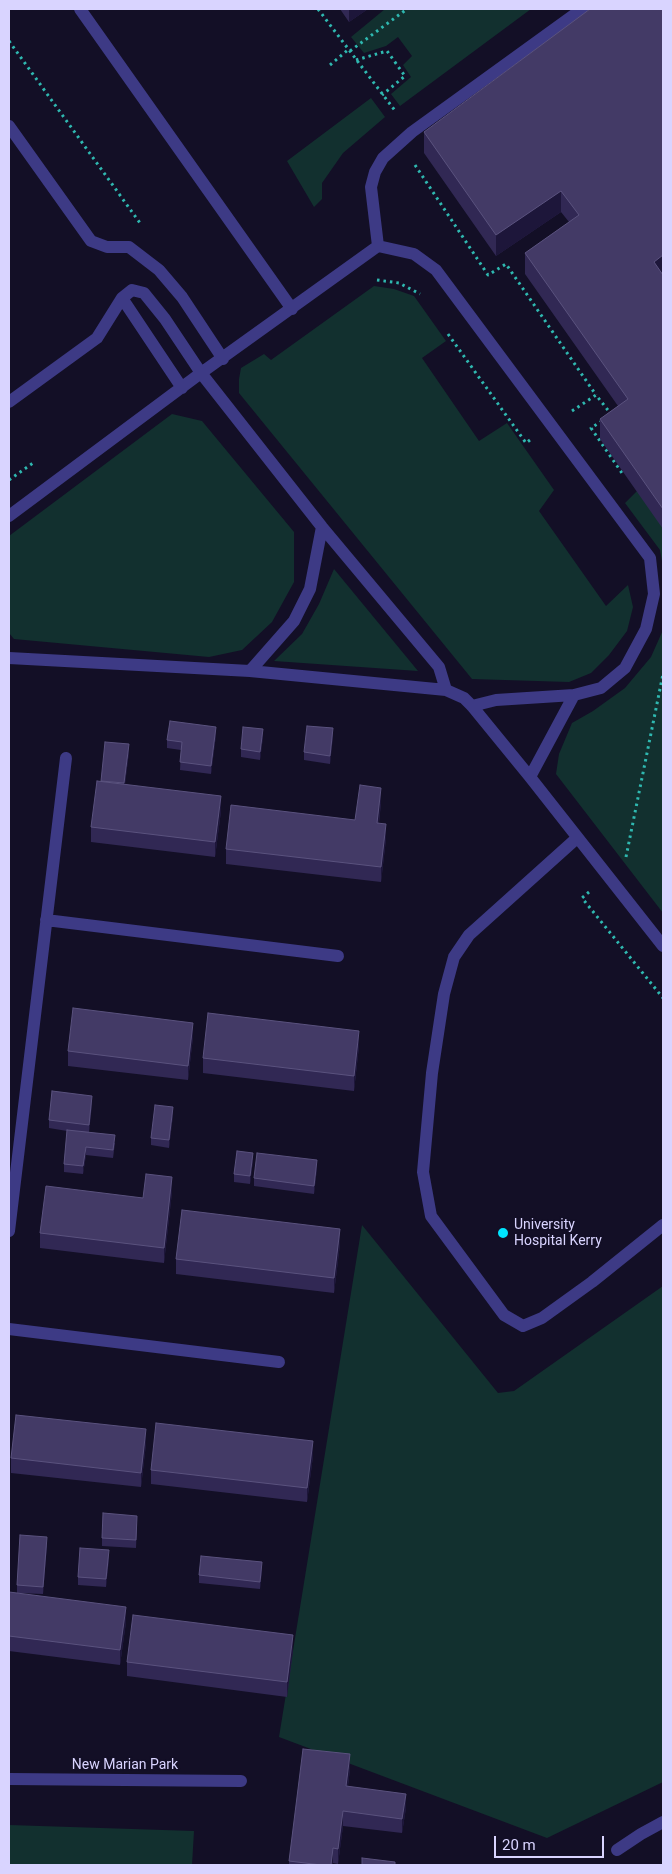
<!DOCTYPE html>
<html>
<head>
<meta charset="utf-8">
<style>
  body { margin:0 }
  #map { position:relative; width:672px; height:1874px; overflow:hidden; background:#130f26; font-family:Roboto,sans-serif }
  canvas { display:block }
  .frame { position:absolute; inset:0; border:10px solid #d9d4ff; pointer-events:none }
  .scale { position:absolute; left:494px; top:1836px; width:110px; height:22px; box-sizing:border-box; border:2px solid #d9d4ff; border-top:0; padding-left:6px; font-size:15px; line-height:18px; white-space:nowrap; color:#d9d4ff; -webkit-text-stroke:4px #130f26; paint-order:stroke }
</style>
</head>
<body>
<div id="map">
<canvas width="672" height="1874"></canvas>
<div class="frame"></div>
<div class="scale">20 m</div>
</div>
<script>
const c = document.querySelector('canvas').getContext('2d');
c.lineJoin = 'round';
function fill(path, color) { c.fillStyle = color; c.fill(path, 'evenodd'); }
const shape = rows => new Path2D(rows.map(r => 'M' + r).join(''));
function trace(path, color, width, dash) { c.strokeStyle = color; c.lineWidth = width; c.lineCap = dash ? 'butt' : 'round'; c.setLineDash(dash || []); c.stroke(path); }
function label(font, color, halo, rows, align = 'center') {
  c.font = font + ' Roboto,sans-serif'; c.lineWidth = 4; c.setLineDash([]); c.textBaseline = 'middle'; c.strokeStyle = halo; c.fillStyle = color; for (const [text, x, y, turn = 0] of rows) {
    c.save(); c.translate(x, y); c.rotate((+turn || 0) * Math.PI / 180); c.textAlign = isNaN(turn) ? turn : align; if (halo) c.strokeText(text, 0, 0); c.fillText(text, 0, 0); c.restore();
  }
}
const green = shape([
  [385,9,531,9,400,106,391,94,411,77,403,65,412,56,398,37,386,46,364,53,351,37],
  [371,98,385,117,343,153,322,183,322,199,314,207,287,161],
  [374,286,394,289,414,296,446,341,422,358,479,441,507,423,554,490,539,511,606,606,628,585,633,607,627,631,609,655,591,673,569,682,472,679,239,393,239,379,241,368,264,354,271,360],
  [172,414,202,421,294,532,294,582,272,622,242,650,209,657,14,639,9,633,9,536],
  [639,489,663,526,663,567,660,550,625,503],
  [334,569,418,671,274,661,302,634,319,604],
  [663,630,663,913,556,774,559,754,572,723,593,711,625,688,651,657],
  [362,1225,498,1393,514,1391,663,1286,663,1782,547,1838,279,1737],
  [9,1825,194,1831,192,1865,9,1865]
]);
const path = shape([
  [318,9,396,112],
  [9,41,140,223],
  [350,51,407,9],
  [356,60,387,51,405,76,382,95],
  [330,65,349,49],
  [415,165,488,275,506,264,596,395],
  [377,280,399,283,420,294],
  [448,334,526,443,530,440],
  [572,411,596,395,611,414],
  [602,421,591,428,624,476],
  [9,480,33,463],
  [626,857,663,674],
  [589,892,582,898,663,998]
]);
const service = shape([
  [80,9,292,309],
  [9,126,91,241,107,247,129,247,159,270,182,297,223,359],
  [378,246,371,187,375,172,383,158,412,132,582,9],
  [122,298,182,388],
  [9,402,97,338,122,298,132,290,144,293,165,319,201,373,322,527,439,667,446,690],
  [9,516,201,373,378,246,414,254,436,270,650,558,654,594,646,629,625,668,601,688,574,695,496,700,472,706],
  [9,658,250,671,446,690,464,698,472,706,530,777,663,946],
  [250,671,294,621,310,589,322,527],
  [530,777,574,695],
  [577,838,469,935,454,957,444,994,432,1073,423,1172,431,1216,504,1315,523,1326,542,1318,592,1282,663,1225]
]);
const minor = shape([
  [46,920,338,956],
  [9,1231,66,758],
  [9,1329,279,1362],
  [9,1779,241,1781],
  [617,1850,641,1834,663,1822]
]);
const wall = shape([
  [340,9,368,9,349,22],
  [663,9,663,529,600,439,600,419,618,406,525,274,525,253,569,222,561,212,496,256,424,153,424,132],
  [216,735,211,774,180,770,181,750,167,748,167,740],
  [333,736,330,764,304,760,304,752],
  [263,737,260,760,241,757,241,749],
  [129,752,125,784,221,811,215,857,91,842,91,827,101,782],
  [381,803,379,823,386,839,381,882,226,864,226,849,355,820],
  [193,1037,188,1080,68,1066,68,1051],
  [359,1046,354,1091,203,1073,203,1058],
  [92,1104,89,1132,115,1143,113,1158,86,1155,83,1174,64,1172,64,1164,67,1131,49,1128,49,1120],
  [173,1115,169,1148,151,1145,151,1138],
  [253,1160,250,1184,234,1182,234,1174],
  [317,1168,314,1194,254,1186,254,1178],
  [172,1192,164,1263,40,1248,40,1233,143,1198],
  [340,1244,334,1293,176,1274,176,1259],
  [146,1444,141,1487,11,1473,11,1458],
  [313,1456,307,1502,151,1484,151,1470],
  [137,1524,136,1548,102,1546,102,1538],
  [47,1545,43,1594,17,1593,17,1585],
  [109,1558,106,1587,78,1585,78,1577],
  [262,1570,260,1589,199,1583,199,1575],
  [9,1592,126,1622,120,1665,9,1651],
  [293,1650,287,1697,127,1676,127,1662],
  [350,1769,348,1786,406,1808,402,1833,343,1826,338,1864,333,1863,333,1865,289,1865,289,1861]
]);
const shadedWall = shape([
  [349,9,368,9,349,22],
  [561,191,561,212,496,256,496,235],
  [663,255,663,275,654,262],
  [216,727,216,735,211,774,211,766],
  [333,728,333,736,330,764,330,756],
  [263,729,263,737,260,760,260,752],
  [129,744,129,752,124,791,124,783],
  [381,788,381,803,377,838,377,823],
  [221,796,221,811,215,857,215,842],
  [386,824,386,839,381,882,381,867],
  [193,1023,193,1037,188,1080,188,1066],
  [359,1031,359,1046,354,1091,354,1076],
  [92,1096,92,1104,89,1133,89,1125],
  [173,1107,173,1115,169,1148,169,1140],
  [86,1147,86,1155,83,1174,83,1166],
  [253,1153,253,1160,250,1184,250,1176],
  [317,1160,317,1168,314,1194,314,1186],
  [172,1177,172,1192,164,1263,164,1248],
  [340,1229,340,1244,334,1293,334,1278],
  [146,1429,146,1444,141,1487,141,1473],
  [313,1441,313,1456,307,1502,307,1488],
  [47,1537,47,1545,43,1594,43,1587],
  [109,1550,109,1558,106,1587,106,1579],
  [262,1562,262,1570,260,1589,260,1582],
  [126,1607,126,1622,120,1665,120,1650],
  [293,1635,293,1650,287,1697,287,1682],
  [350,1754,350,1769,346,1801,346,1786],
  [406,1794,406,1808,402,1833,402,1819],
  [343,1811,343,1826,338,1864,338,1849],
  [333,1848,333,1865,331,1865]
]);
const building = shape([
  [590,9,663,9,663,255,654,262,663,275,663,509,600,419,628,399,525,253,579,215,561,191,496,235,424,132,590,9],
  [170,721,216,727,211,766,180,762,182,742,167,740,170,721],
  [307,726,333,728,330,756,304,752,307,726],
  [243,727,263,729,260,752,241,749,243,727],
  [105,742,129,744,124,783,101,781,105,742],
  [97,781,221,796,215,842,91,827,97,781],
  [360,785,381,788,377,823,386,824,381,867,226,849,231,805,355,820,360,785],
  [73,1008,193,1023,188,1066,68,1051,73,1008],
  [208,1013,359,1031,354,1076,203,1058,208,1013],
  [52,1091,92,1096,89,1125,49,1120,52,1091],
  [155,1105,173,1107,169,1140,151,1138,155,1105],
  [67,1130,115,1135,113,1150,86,1147,83,1166,64,1164,67,1130],
  [237,1151,253,1153,250,1176,234,1174,237,1151],
  [257,1153,317,1160,314,1186,254,1178,257,1153],
  [146,1174,172,1177,164,1248,40,1233,46,1186,143,1198,146,1174],
  [182,1210,340,1229,334,1278,176,1259,182,1210],
  [16,1415,146,1429,141,1473,11,1458,16,1415],
  [156,1423,313,1441,307,1488,151,1470,156,1423],
  [103,1513,137,1516,136,1540,102,1538,103,1513],
  [20,1535,47,1537,43,1587,17,1585,20,1535],
  [80,1548,109,1550,106,1579,78,1577,80,1548],
  [201,1556,262,1562,260,1582,199,1575,201,1556],
  [9,1592,126,1607,120,1650,9,1636,9,1592],
  [133,1615,293,1635,287,1682,127,1662,133,1615],
  [303,1749,350,1754,346,1786,406,1794,402,1819,343,1811,338,1849,333,1848,331,1865,321,1865,289,1861,303,1749],
  [362,1858,395,1862,395,1865,362,1865,362,1858]
]);
const markers = [
  [503,1233,6,"#00e5ff"]
];
const poiNames = [
  ["University",514,1225],
  ["Hospital Kerry",514,1241]
];
const streetNames = [
  ["New Marian Park",125,1765]
];
fill(green, '#12302f');
trace(path, '#2fb8b0', 3, [2.5, 4]);
trace(service, '#3d3a85', 12);
trace(minor, '#3d3a85', 12);
fill(wall, '#312854');
fill(shadedWall, '#1d163a');
fill(building, '#433a66');
trace(building, '#5a527e', 1);
for (const [x, y, r, color] of markers) { const dot = new Path2D(); dot.arc(x, y, r, 0, 2 * Math.PI); c.fillStyle = color; c.fill(dot); trace(dot, '#130f26', 2); }
label('14px', '#d9d4ff', '#130f26', poiNames, 'left');
label('14px', '#d9d4ff', '#130f26', streetNames);
</script>
</body>
</html>
